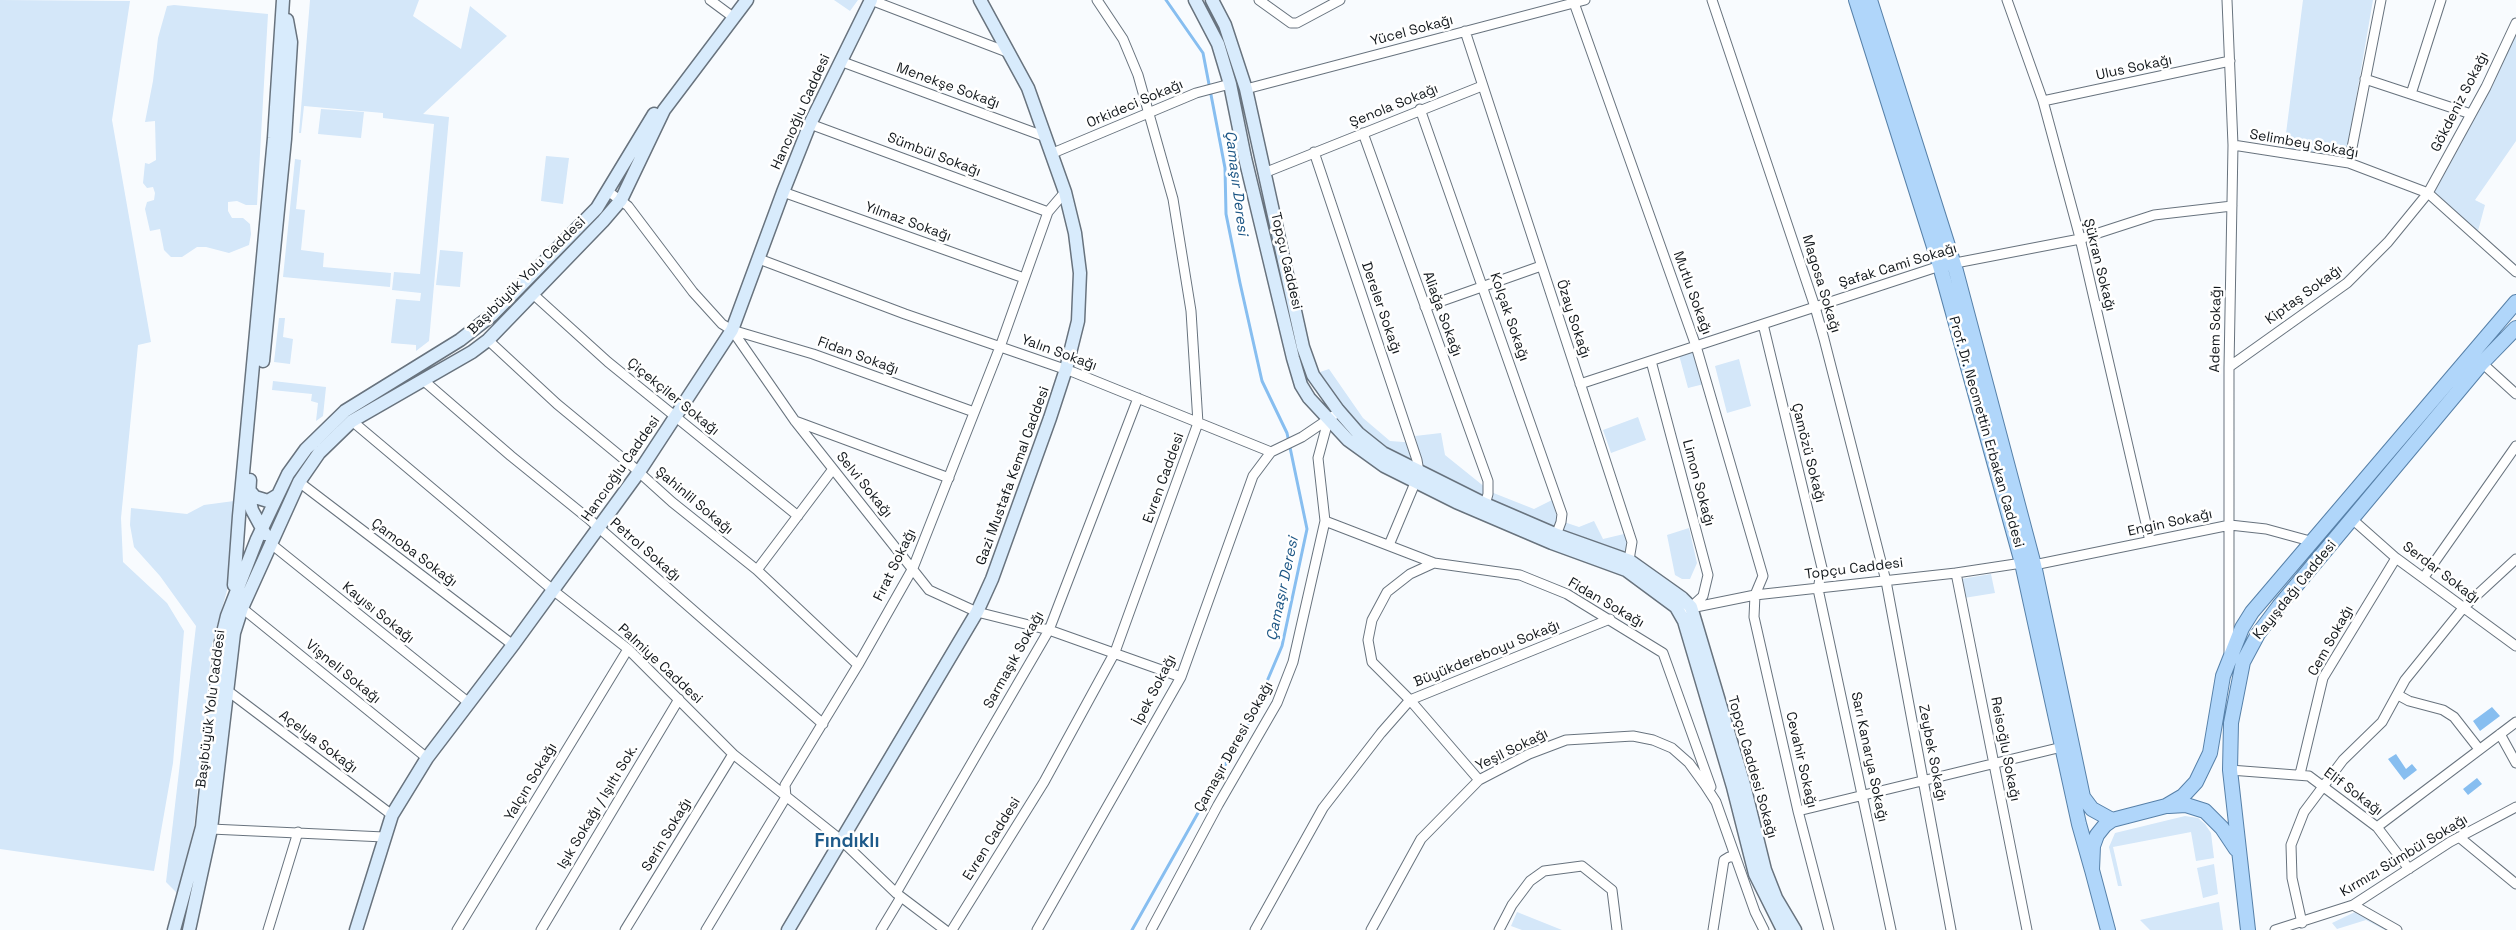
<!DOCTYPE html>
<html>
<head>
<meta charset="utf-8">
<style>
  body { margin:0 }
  canvas { display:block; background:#f8fbfe }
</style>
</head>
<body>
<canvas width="2516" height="930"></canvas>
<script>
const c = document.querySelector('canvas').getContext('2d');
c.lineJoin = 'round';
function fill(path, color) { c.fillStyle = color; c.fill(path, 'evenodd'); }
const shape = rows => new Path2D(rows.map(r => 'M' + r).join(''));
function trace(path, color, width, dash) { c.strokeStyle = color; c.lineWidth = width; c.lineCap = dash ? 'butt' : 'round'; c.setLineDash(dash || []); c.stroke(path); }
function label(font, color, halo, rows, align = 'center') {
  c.font = font + ' "Space Grotesk",sans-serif'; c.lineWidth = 5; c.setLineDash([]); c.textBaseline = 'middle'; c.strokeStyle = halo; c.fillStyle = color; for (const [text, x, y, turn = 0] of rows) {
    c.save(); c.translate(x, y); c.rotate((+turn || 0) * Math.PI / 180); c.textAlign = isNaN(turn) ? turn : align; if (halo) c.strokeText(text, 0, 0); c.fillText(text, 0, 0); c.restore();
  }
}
const green = shape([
  [0,0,130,1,112,120,151,342,138,345,121,518,123,562,167,603,184,631,173,763,154,871,0,849],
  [310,0,419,0,413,16,461,49,470,6,507,36,423,114,449,117,429,341,416,351,416,345,391,343,396,299,420,301,421,293,392,290,394,272,420,274,434,124,383,118,383,113,304,106,301,133,299,133],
  [834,0,858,0,850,11],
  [2303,0,2373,0,2346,157,2284,149],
  [174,5,268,14,257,205,246,205,237,201,228,202,228,211,232,218,243,218,250,224,251,234,249,245,229,253,206,247,197,247,182,257,171,257,164,250,160,229,150,231,145,209,147,202,154,200,155,193,153,187,147,188,143,183,145,163,149,164,156,160,155,121,145,122,153,81,158,38,167,6],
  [2516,36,2516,141,2475,200,2485,205,2478,231,2432,195],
  [321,109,364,112,361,138,318,134],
  [546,156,569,158,563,204,541,201],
  [295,159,301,160,296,209,305,210,301,250,324,253,323,267,391,273,390,287,283,277],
  [440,250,463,252,460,287,436,285],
  [279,318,285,318,283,337,293,339,290,364,274,362],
  [1695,351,1704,384,1688,388,1679,355],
  [1739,359,1751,406,1727,413,1715,366],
  [1329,369,1363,418,1390,441,1417,443,1415,436,1441,433,1445,455,1491,492,1534,509,1552,500,1558,520,1579,527,1594,521,1603,539,1624,534,1629,543,1628,557,1482,498,1387,450,1353,421,1329,391,1320,372],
  [273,381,326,387,323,416,316,421,318,403,311,401,312,394,272,390],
  [1638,417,1646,440,1611,453,1603,430],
  [234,501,228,587,212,644,194,827,177,893,166,882,196,626,160,576,134,547,130,525,131,508,187,514,204,505],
  [1689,528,1697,563,1690,579,1682,579,1675,575,1667,535],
  [1991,574,1995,593,1964,598,1961,579],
  [2185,816,2198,818,2205,824,2211,833,2214,858,2196,861,2191,832,2113,847,2122,886,2118,886,2109,847,2115,833],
  [2214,864,2218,894,2203,898,2197,868],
  [2219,902,2223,930,2150,930,2140,920],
  [1517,912,1562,930,1522,930,1511,926],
  [2355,912,2390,930,2385,930,2366,920,2337,929,2332,923]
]);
const water = shape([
  [2492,707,2500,716,2480,731,2473,721],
  [2396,754,2406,769,2412,764,2417,770,2404,780,2388,759],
  [2477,778,2482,784,2468,795,2463,789]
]);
const stream = shape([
  [1132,930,1251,719,1282,646,1307,529,1287,433,1262,381,1240,283,1226,214,1225,168,1203,53,1166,0]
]);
const street = shape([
  [710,0,733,17],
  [871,0,1007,52],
  [1259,0,1291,23,1297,23,1340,0],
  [1573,0,1696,346,1763,576,1755,595,1754,617,1798,811,1829,930],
  [1712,0,1815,307,1824,339,1886,581,1951,930],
  [2007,0,2043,101,2079,234,2150,541],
  [2227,0,2233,145,2229,367,2229,652],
  [1465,31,1632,542,1628,566],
  [840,61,1046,137],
  [2365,79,2471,114],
  [1246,89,1585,0],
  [2411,94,2441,0],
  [2043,101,2230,61],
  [1420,109,1562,514,1561,522,1555,538],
  [810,124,1048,212],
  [1363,133,1488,481,1488,494,1484,508],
  [2233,145,2349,163,2428,193,2516,272],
  [1314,152,1417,460,1419,472,1415,483,1389,545],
  [1053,153,1196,93,1230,84],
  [2349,163,2381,0],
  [1264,173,1482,86],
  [609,192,628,206,693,292,722,324,732,330,795,421,929,590,977,612,1049,630,1181,677],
  [783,192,1024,278],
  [759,259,905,314,1073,372,1271,452],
  [534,295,608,362,798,516],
  [1425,307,1541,266],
  [1763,324,1822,568,1818,589,1891,930],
  [732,330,813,354,974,412],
  [488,340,557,404,631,465,672,502,757,570,858,665],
  [1651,361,1708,575,1703,596,1691,607],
  [2482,363,2516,394],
  [2229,367,2347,283,2388,242,2428,193,2486,87,2516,23],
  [423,380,511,456,590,520,823,724],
  [1580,384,1940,266,2080,239,2154,215,2232,206],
  [352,421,554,591,628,649,733,754,841,840,896,893,945,930],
  [795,421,949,478],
  [299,482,513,645],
  [2352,519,2396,558,2516,646],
  [1325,521,1434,563,1520,575,1567,594,1663,653,1711,787],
  [270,543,469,703],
  [1434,563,1410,574,1387,592,1372,620,1368,640,1372,662,1410,700,1479,780],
  [2034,565,2230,525,2266,529,2310,541],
  [757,570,833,469],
  [1956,573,2027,930],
  [2424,577,2516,446],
  [242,608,427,758],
  [1686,609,1755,595,1956,573,2022,563],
  [226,693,232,694,392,815],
  [2398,695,2409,701,2443,710,2454,717,2479,749],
  [2500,734,2516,763],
  [2230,770,2309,776,2377,827,2409,869],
  [2300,774,2323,678,2396,558],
  [1798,811,2062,747],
  [2377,827,2516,722],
  [211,829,384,837],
  [2459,837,2516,884],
  [896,893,1049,630,1138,398],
  [2353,905,2397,930],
  [2302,923,2292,878,2291,845,2304,812,2343,760,2382,722,2405,680,2464,607,2516,559],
  [268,930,298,832],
  [457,930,628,649],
  [541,930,679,699],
  [625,930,733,754],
  [706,930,786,797,785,785,858,665,913,568,1000,347,1048,212,1065,192],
  [881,930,901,897],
  [952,930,1044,782,1115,652,1198,423,1191,311,1173,199,1138,75,1123,39,1097,0],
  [1037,930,1181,677,1253,476,1271,452,1302,437,1333,416],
  [1151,930,1218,805,1277,703,1293,662,1325,521,1318,458,1328,421],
  [1255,930,1323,808,1381,733,1410,700,1610,619],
  [1371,930,1421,839,1479,780,1529,754,1566,740,1633,736,1653,740,1672,748,1689,763,1705,785,1716,802,1755,912,1764,930],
  [1499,930,1512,905,1530,881,1544,871,1582,866,1612,890,1617,930],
  [1713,930,1724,860,1729,857,1735,857],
  [2275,930,2353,905,2450,842,2516,807]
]);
const secondary = shape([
  [1195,0,1218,44,1230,84,1245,158,1293,358,1301,385,1309,398,1348,440,1384,466,1456,502,1552,543,1626,570,1676,607,1684,621,1733,787,1755,874,1783,930],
  [1212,0,1225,25,1246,89,1303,347,1313,375,1338,410,1358,433,1383,453,1485,504,1557,535,1630,561,1682,598,1691,607,1744,785,1765,870,1776,898,1795,930],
  [263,361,285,139,291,42,287,20],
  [250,480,249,497,252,510,265,534],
  [250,491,255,497,268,501,278,495],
  [234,585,239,516,274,138,283,0],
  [174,930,202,827,221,641,227,616,257,539,288,474,306,449,345,411,460,340,492,315,597,208,654,114],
  [189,930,211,829,234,633,242,608,299,482,319,453,352,421,472,352,488,340,603,221,621,200,664,110,747,0],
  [356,930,392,815,427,758,513,645,639,472,732,330,783,192,810,124,871,0],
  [788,930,977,612,992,579,1050,418,1066,369,1078,321,1080,273,1075,233,1065,192,1028,88,980,0]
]);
const primary = shape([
  [1856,0,1940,266,2022,563,2079,824,2092,870],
  [1870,0,1956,271,2034,565,2083,797,2092,809,2112,820],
  [2169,806,2186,805,2205,811,2222,828,2236,849],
  [2108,930,2092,870,2093,846,2097,835,2105,825,2112,820,2166,806,2183,796,2196,782,2210,753,2223,676,2242,628,2252,612,2516,302],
  [2248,930,2230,770,2231,723,2243,662,2258,634,2279,606,2482,363,2516,328]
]);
const streetNames = [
  ["Yücel Sokağı",1412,31,-15],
  ["Ulus Sokağı",2134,68,-12],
  ["Menekşe Sokağı",948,86,20],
  ["Gökdeniz Sokağı",2460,102,-63],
  ["Orkideci Sokağı",1135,104,-23],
  ["Şenola Sokağı",1394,106,-22],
  ["Hancıoğlu Caddesi",801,112,-66],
  ["Selimbey Sokağı",2304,144,10],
  ["Sümbül Sokağı",934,155,21],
  ["Yılmaz Sokağı",908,222,20],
  ["Topçu Caddesi",1286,261,77],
  ["Şükran Sokağı",2099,265,76],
  ["Şafak Cami Sokağı",1898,266,-17],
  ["Başıbüyük Yolu Caddesi",527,276,-45],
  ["Magosa Sokağı",1821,284,73],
  ["Mutlu Sokağı",1692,293,70],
  ["Kiptaş Sokağı",2304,295,-36],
  ["Dereler Sokağı",1381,308,71],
  ["Aliağa Sokağı",1442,314,70],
  ["Kolçak Sokağı",1509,317,71],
  ["Özay Sokağı",1573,319,72],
  ["Adem Sokağı",2216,329,-89],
  ["Yalın Sokağı",1059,353,20],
  ["Fidan Sokağı",858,356,20],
  ["Çiçekçiler Sokağı",673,397,39],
  ["Prof. Dr. Necmettin Erbakan Caddesi",1986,432,74],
  ["Çamözü Sokağı",1808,453,76],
  ["Hancıoğlu Caddesi",621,469,-55],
  ["Gazi Mustafa Kemal Caddesi",1013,476,-70],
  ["Evren Caddesi",1164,478,-70],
  ["Limon Sokağı",1698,483,75],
  ["Selvi Sokağı",864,485,51],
  ["Şahinlil Sokağı",694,501,40],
  ["Engin Sokağı",2170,523,-12],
  ["Petrol Sokağı",645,550,41],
  ["Çamoba Sokağı",414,553,37],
  ["Fırat Sokağı",895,565,-64],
  ["Topçu Caddesi",1854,569,-7],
  ["Serdar Sokağı",2441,573,37],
  ["Kayışdağı Caddesi",2295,590,-51],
  ["Fidan Sokağı",1606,603,30],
  ["Kayısı Sokağı",378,613,39],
  ["Cem Sokağı",2331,641,-61],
  ["Büyükdereboyu Sokağı",1487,654,-22],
  ["Sarmaşık Sokağı",1014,660,-61],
  ["Palmiye Caddesi",660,664,43],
  ["Vişneli Sokağı",343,672,39],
  ["İpek Sokağı",1155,690,-63],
  ["Başıbüyük Yolu Caddesi",211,709,-83],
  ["Açelya Sokağı",318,742,37],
  ["Çamaşır Deresi Sokağı",1234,747,-61],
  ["Reisoğlu Sokağı",2005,749,79],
  ["Yeşil Sokağı",1512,750,-26],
  ["Zeybek Sokağı",1932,753,79],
  ["Sarı Kanarya Sokağı",1869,757,78],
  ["Cevahir Sokağı",1801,760,77],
  ["Topçu Caddesi Sokağı",1752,767,74],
  ["Yalçın Sokağı",531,782,-59],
  ["Elif Sokağı",2353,792,37],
  ["Işık Sokağı / Işıltı Sok.",598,807,-59],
  ["Serin Sokağı",667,835,-59],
  ["Evren Caddesi",992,839,-58],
  ["Kırmızı Sümbül Sokağı",2404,856,-31]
];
const waterNames = [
  ["Çamaşır Deresi",1236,183,83],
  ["Çamaşır Deresi",1283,589,-78]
];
const districtNames = [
  ["Fındıklı",847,842]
];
fill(green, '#d4e7f9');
fill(water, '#87bef0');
trace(stream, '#87bef0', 3);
trace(street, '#68737e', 11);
trace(secondary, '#68737e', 15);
trace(primary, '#5781a9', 16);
trace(street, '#fff', 9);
trace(secondary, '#d8ebfc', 12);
trace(primary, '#b0d6fa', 14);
label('14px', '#11161a', '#fff', streetNames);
label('italic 15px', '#1c5685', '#fff', waterNames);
label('bold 19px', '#1e5a8a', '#fff', districtNames);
</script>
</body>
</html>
